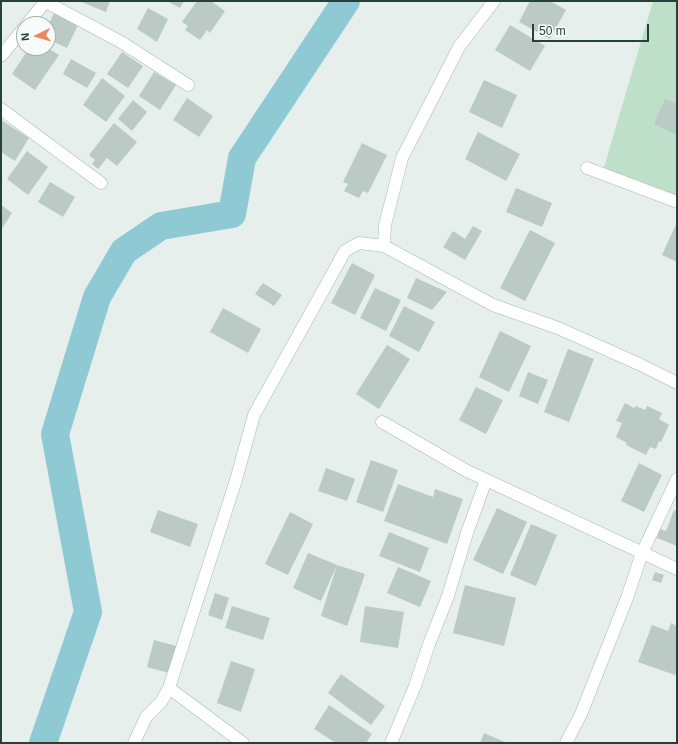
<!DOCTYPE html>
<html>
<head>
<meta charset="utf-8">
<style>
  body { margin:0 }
  #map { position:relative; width:678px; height:744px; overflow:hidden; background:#e6efeb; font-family:Helvetica,sans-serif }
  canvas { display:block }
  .frame { position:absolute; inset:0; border:2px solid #24423a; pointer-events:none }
  .north { position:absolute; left:16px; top:16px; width:40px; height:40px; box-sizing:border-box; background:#f7fbf9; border:1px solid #a3b1ad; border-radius:50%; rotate:265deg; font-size:11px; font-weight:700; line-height:16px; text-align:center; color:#24423a }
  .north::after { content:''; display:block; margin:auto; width:14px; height:18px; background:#f4845f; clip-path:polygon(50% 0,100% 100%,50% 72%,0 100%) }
  .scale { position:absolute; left:532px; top:24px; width:117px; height:18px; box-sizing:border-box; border:2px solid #24423a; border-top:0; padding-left:5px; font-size:12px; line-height:14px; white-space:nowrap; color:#24423a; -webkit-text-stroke:3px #f7fbf9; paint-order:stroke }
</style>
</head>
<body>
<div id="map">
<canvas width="678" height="744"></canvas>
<div class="frame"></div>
<div class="north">N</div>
<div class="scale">50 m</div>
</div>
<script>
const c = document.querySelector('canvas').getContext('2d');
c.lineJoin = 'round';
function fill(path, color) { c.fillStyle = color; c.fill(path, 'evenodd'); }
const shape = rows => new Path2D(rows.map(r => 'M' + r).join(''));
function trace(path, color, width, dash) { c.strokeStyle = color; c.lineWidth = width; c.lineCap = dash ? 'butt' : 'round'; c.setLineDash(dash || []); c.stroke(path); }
const green = shape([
  [653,1,677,1,677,195,602,174]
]);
const river = shape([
  [43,743,88,612,55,434,97,297,124,251,161,226,232,214,242,158,346,1]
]);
const building = shape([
  [79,1,110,1,106,12],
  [167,1,184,1,180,8],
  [197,1,211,1,225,11,210,33,207,30,200,40,185,30,188,26,182,22],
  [530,1,550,1,566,10,550,39,519,22],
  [148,8,168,19,157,42,137,29],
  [54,13,78,25,67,48,48,39,48,26],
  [510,25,545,46,530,71,495,50],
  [29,48,48,48,59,55,35,90,12,74],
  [122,52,143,66,128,88,107,74],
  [71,59,96,73,87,88,63,74],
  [154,72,176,85,160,110,139,96],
  [102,78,125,96,106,122,83,105],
  [484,80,517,95,502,128,469,112],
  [187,98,213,116,199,137,173,120],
  [665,99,677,104,677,135,654,124],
  [133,100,147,112,132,131,118,119],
  [1,120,29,138,15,161,1,152],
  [114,123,137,142,117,166,107,158,98,169,92,164,95,160,89,155],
  [478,132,520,154,506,181,465,159],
  [362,143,387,155,368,193,363,191,359,198,344,191,348,184,343,182],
  [27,151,48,167,28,195,7,179],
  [50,182,75,197,63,217,38,202],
  [516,188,552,203,542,227,506,212],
  [1,205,12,213,1,230],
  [677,222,677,262,662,255],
  [473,226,482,231,465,260,443,247,453,231,465,239],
  [530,230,555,243,525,301,500,288],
  [352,263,375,275,355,315,331,303],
  [416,278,447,292,432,310,407,298],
  [263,283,282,295,274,306,255,294],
  [375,288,401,300,386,331,360,318],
  [404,306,435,322,419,352,389,336],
  [223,308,261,329,248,353,210,332],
  [500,331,531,346,509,392,479,377],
  [387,345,410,359,379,409,356,394],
  [568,349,594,359,569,422,544,412],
  [528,372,548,380,538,404,519,396],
  [476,387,503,400,486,434,459,420],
  [625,403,634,408,636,406,645,410,647,406,662,413,659,419,669,425,661,442,659,441,656,449,650,447,646,455,626,445,627,443,616,437,622,423,616,421],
  [371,460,398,470,383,512,356,502],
  [639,463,662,475,644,512,621,501],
  [326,468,355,479,347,501,318,491],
  [398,484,433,497,435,489,463,499,447,544,384,521],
  [497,508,527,522,503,574,473,560],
  [158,510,198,524,190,547,150,532],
  [674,510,677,511,677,546,657,538,660,529,666,531],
  [290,512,313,524,288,575,265,564],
  [531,524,557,535,536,586,510,575],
  [389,532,429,548,420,572,379,556],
  [308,553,337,565,321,601,293,588],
  [337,565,365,574,347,626,321,616],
  [398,567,431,581,420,607,387,593],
  [655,572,664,575,661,583,652,580],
  [465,585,516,598,504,646,453,633],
  [215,593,229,598,222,620,208,615],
  [232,606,270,618,263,640,225,628],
  [365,606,404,612,398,648,360,642],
  [671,623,677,626,677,670,675,675,638,662,652,625,668,631],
  [154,640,176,646,169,673,147,667],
  [231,661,255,669,241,712,217,703],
  [341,674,385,706,371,725,328,693],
  [329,705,372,734,366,743,336,743,314,729],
  [484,733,507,743,480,743]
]);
const minor = shape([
  [46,2,121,42,188,85],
  [27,24,46,1],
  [1,56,24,28],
  [1,109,101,183],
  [587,168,677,202],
  [384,246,385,225,402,158,459,47,494,1],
  [382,422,467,471,677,569],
  [169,688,243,743],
  [134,743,146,717,161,702,169,688,236,480,254,415,345,251,359,243,384,246,493,305,558,328,639,364,677,383],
  [391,743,415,686,429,644,448,596,467,533,486,480],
  [566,743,581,714,627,598,642,553,677,479]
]);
fill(green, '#bfe0c8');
trace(river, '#8ec9d4', 28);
fill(building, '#bbcac4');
trace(minor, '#a8b8b2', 13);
trace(minor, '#fff', 12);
</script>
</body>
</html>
